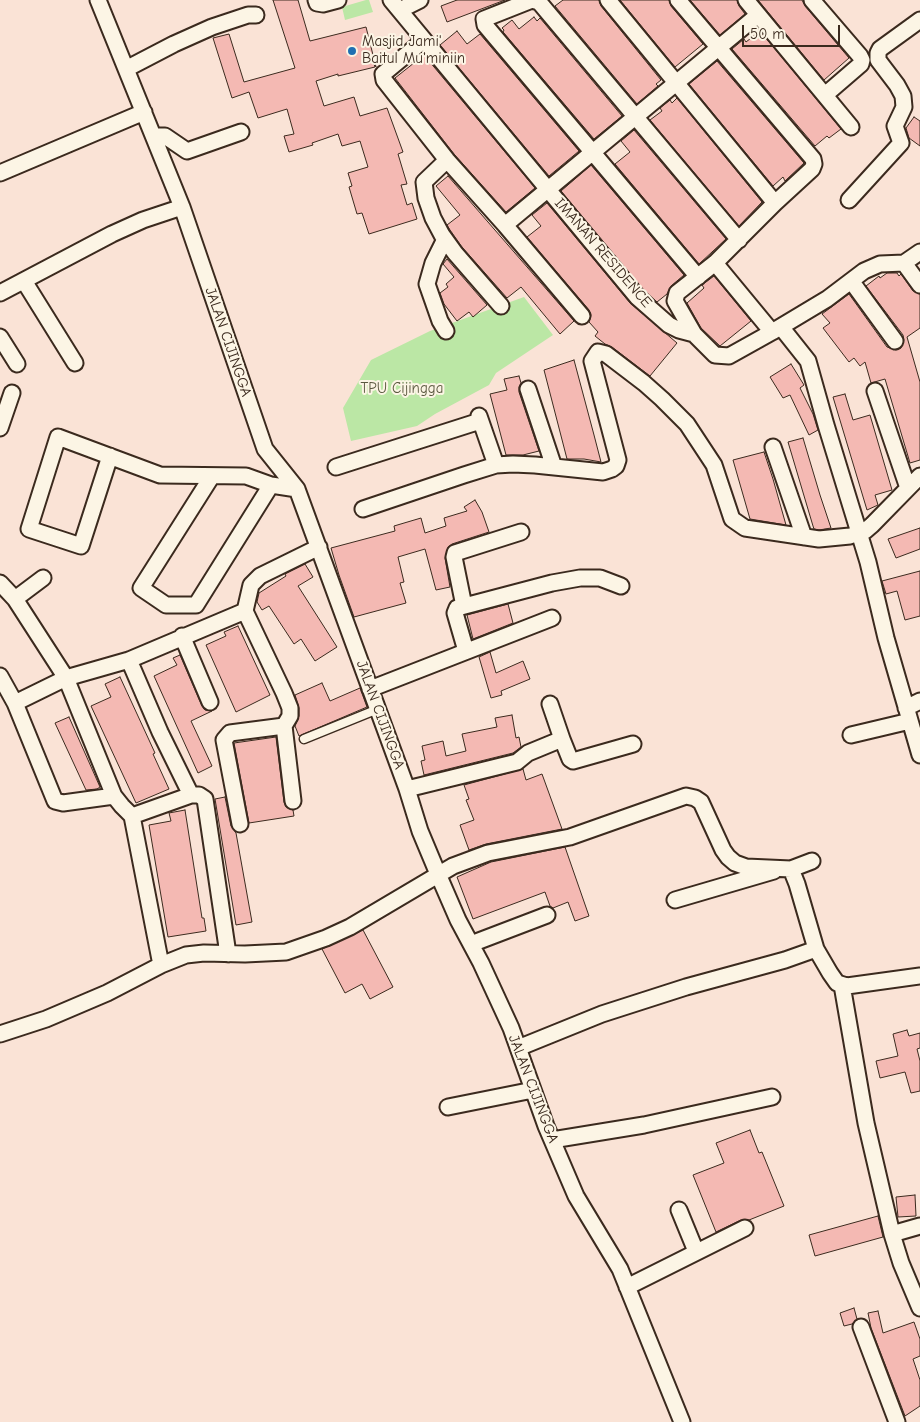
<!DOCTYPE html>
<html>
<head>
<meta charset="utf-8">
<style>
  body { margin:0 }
  #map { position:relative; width:920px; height:1422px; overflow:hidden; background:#fae3d6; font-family:"Comic Neue",sans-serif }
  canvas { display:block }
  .scale { position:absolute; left:742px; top:25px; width:98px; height:22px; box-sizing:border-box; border:2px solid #3b2a1e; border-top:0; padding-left:6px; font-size:15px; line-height:18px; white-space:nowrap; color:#3b2a1e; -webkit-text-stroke:4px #fcf5e5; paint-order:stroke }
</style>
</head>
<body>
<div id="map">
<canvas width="920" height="1422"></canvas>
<div class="scale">50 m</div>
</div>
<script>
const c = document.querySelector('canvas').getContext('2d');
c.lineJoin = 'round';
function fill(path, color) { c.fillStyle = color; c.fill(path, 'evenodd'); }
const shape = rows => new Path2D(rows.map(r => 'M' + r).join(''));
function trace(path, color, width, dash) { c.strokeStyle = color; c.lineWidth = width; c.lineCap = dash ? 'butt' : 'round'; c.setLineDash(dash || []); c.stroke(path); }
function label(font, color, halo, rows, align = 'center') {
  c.font = font + ' "Comic Neue",sans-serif'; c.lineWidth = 4; c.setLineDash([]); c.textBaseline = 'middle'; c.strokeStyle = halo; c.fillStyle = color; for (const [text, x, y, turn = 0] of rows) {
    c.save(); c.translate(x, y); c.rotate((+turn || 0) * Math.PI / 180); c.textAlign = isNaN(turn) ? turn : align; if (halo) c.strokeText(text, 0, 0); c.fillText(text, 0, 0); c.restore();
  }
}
const green = shape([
  [366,0,369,0,373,12,345,20,342,7],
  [524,297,553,335,496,373,489,385,435,414,417,426,351,441,343,408,371,360,430,331]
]);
const building = shape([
  [273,0,298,0,310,41,366,27,376,67,374,64,375,67,338,76,338,74,316,81,324,106,354,97,360,116,387,108,403,152,398,154,407,184,401,185,407,205,412,203,417,219,369,234,362,213,357,214,349,187,352,186,348,173,368,167,360,141,342,146,338,134,312,143,313,145,289,152,284,136,294,134,287,109,258,118,249,92,232,98,213,38,229,34,244,82,295,68,273,0],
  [457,0,505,0,447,22,441,6,457,0],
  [563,0,599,0,601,6,661,80,656,84,658,86,637,104,555,6,563,0],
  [620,0,669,0,671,6,703,44,675,67,620,0],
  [690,0,737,0,739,6,745,14,720,35,690,0],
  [758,0,802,0,805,6,849,58,824,80,758,0],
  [534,17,537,21,540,18,622,116,594,139,503,32,504,30,502,28,512,20,519,29,534,17],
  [457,31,467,44,480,34,579,151,549,176,440,45,457,31],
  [760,31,841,129,829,138,827,136,815,146,732,49,744,39,746,42,760,31],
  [424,55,535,188,506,212,454,154,395,78,424,55],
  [717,61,804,163,785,181,783,177,773,186,689,84,717,61],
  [677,98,762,202,739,226,650,120,662,111,660,108,670,100,672,103,677,98],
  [914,117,920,121,920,146,909,138,906,128,914,117],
  [634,130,726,239,699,264,615,164,630,152,621,141,634,130],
  [591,165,684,275,671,286,667,294,657,302,644,290,561,191,591,165],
  [448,176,574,321,560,334,521,287,507,298,462,247,450,230,447,225,460,215,436,186,448,176],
  [547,203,630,303,677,343,650,376,612,347,605,344,595,336,598,332,589,322,591,315,589,310,527,237,541,226,532,215,547,203],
  [447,259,487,305,473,317,469,312,457,321,444,304,440,293,448,287,446,284,454,277,443,264,447,259],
  [887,273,897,273,899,276,901,274,913,291,920,294,920,328,907,337,920,382,920,460,910,463,885,379,871,383,865,362,860,366,854,358,849,362,823,328,830,323,822,314,849,294,887,347,896,350,901,348,904,340,903,335,866,286,879,276,880,278,887,273],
  [714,276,751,321,720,346,701,328,687,303,704,288,702,285,714,276],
  [574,360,594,435,601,462,584,459,567,459,544,370,574,360],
  [791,364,804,385,800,388,813,414,818,430,809,435,790,395,783,398,770,377,791,364],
  [519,376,521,383,519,387,519,392,539,451,523,455,506,455,490,394,507,390,504,379,519,376],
  [845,394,853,420,870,415,892,490,875,495,878,505,867,510,833,397,845,394],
  [803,438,820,495,831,528,819,530,814,529,813,526,788,442,803,438],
  [764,452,773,479,786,525,750,519,733,460,764,452],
  [475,500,482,512,489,532,452,544,448,547,445,558,450,587,436,590,425,549,398,557,404,582,400,583,406,603,354,617,339,575,331,548,395,531,394,526,421,518,425,533,446,526,444,518,467,511,464,507,475,500],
  [920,528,920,549,896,558,888,539,920,528],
  [305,564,313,577,298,586,337,647,315,661,301,639,294,644,269,606,262,610,257,602,259,593,286,576,285,574,305,564],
  [920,571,920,616,905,620,897,591,886,594,882,581,920,571],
  [508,604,513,623,473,639,467,615,508,604],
  [238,626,270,695,236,712,206,645,226,636,224,632,238,626],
  [490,652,496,673,523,661,530,679,501,691,502,695,491,698,479,657,490,652],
  [180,655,202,706,205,710,212,711,191,721,212,766,198,773,154,676,177,665,173,658,180,655],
  [120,677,155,753,153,754,169,789,136,803,91,706,111,697,105,684,120,677],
  [322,683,330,701,360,688,367,707,299,736,295,726,299,716,299,708,295,695,322,683],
  [512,715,516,738,519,737,521,747,513,753,424,775,421,761,425,760,422,746,443,741,446,756,466,751,462,734,497,727,495,718,512,715],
  [69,717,100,787,97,789,86,790,55,723,69,717],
  [276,737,284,802,286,807,293,810,294,816,249,823,234,743,276,737],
  [523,769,526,780,542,774,562,829,486,844,469,850,460,825,474,820,466,800,469,799,464,785,523,769],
  [225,797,231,826,236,833,252,922,236,925,215,799,225,797],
  [185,810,202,918,204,918,206,931,168,937,149,825,171,821,169,813,185,810],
  [565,847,589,916,575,921,568,902,553,908,550,906,545,892,473,919,457,877,491,862,565,847],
  [363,930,393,987,370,999,362,984,345,993,322,949,363,930],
  [907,1030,909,1036,920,1033,920,1048,917,1049,920,1061,920,1091,911,1093,905,1072,880,1078,876,1061,898,1056,893,1034,907,1030],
  [750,1130,759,1153,762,1152,784,1206,749,1220,741,1220,716,1232,693,1175,724,1163,716,1143,750,1130],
  [915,1195,916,1216,898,1217,896,1197,915,1195],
  [878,1216,883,1237,815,1256,809,1235,878,1216],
  [854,1308,857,1319,852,1324,844,1326,840,1313,854,1308],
  [878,1311,883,1333,914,1322,920,1339,920,1356,913,1359,920,1380,920,1406,905,1416,871,1328,868,1313,878,1311]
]);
const service = shape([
  [304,739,378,709]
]);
const minor = shape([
  [98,0,182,207,265,449,297,489,407,789,420,831,438,874,458,920,481,963,511,1028,546,1126,576,1196,620,1269,682,1422],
  [316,0,317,3,323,4,338,0],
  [391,0,637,297,669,325,679,330,694,334,715,355,729,356,772,332,827,299,864,271,880,264,904,263,920,252],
  [532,0,484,19,485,25,698,277],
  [532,0,539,2,739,240],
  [608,0,775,203],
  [678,0,813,159,814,164,812,169,775,203,715,263,677,293,675,301,694,334],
  [746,0,851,127],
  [812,0,860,56,862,60,861,64,825,95],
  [400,10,420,0],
  [424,40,383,74,384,80,447,160,505,225,582,316],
  [126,69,174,44,212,27,248,15,256,15],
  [154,138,159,136,165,136,187,151,241,132],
  [447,160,424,182,426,198,433,218,442,235,455,253,501,306],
  [0,173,144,112],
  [849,200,901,143,895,126,904,107,903,96,897,85,878,60,878,53,880,49,920,20],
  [505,225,758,15],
  [445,239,433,263,427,284,440,321,446,331],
  [715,263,772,332],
  [904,263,920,285],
  [24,281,75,363],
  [852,282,895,341],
  [0,293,112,234,143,220,182,207],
  [781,327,808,361,826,425,868,562,886,638,920,755],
  [0,337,17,364],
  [528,389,554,467],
  [875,391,908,488],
  [479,416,496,465],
  [0,428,12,393],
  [773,447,804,537],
  [110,456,81,546,29,529,58,437,160,475,246,476,271,485,297,489],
  [336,467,480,421],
  [212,476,141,588,166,605,196,605,271,485],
  [363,509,464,475,496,465,513,464,535,465,603,472,612,469,616,466,618,460,592,361,598,352,606,354,644,383,662,399,687,424,714,465,732,519,745,528,819,539,850,536,865,531,872,525,920,476],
  [0,583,15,599,66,678,114,796,122,806,132,816,161,965],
  [15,599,43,578],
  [464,606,454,557,455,553,521,532],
  [182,636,210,702],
  [466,651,455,613,457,608,552,583,580,578,600,578,621,586],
  [129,660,160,732,191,795,199,795,205,799,228,954],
  [0,676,15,703,55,801,63,803,114,796],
  [370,689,552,618],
  [15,703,66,678,129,660,245,611,251,585,260,576,319,547],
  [906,708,920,701],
  [284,726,293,801],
  [851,735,910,721],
  [562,739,570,759,573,761,633,744],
  [407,789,517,762,528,753,562,739,550,704],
  [132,816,191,795],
  [240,824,224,740,230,733,284,726,290,716,290,708,284,693,245,611],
  [791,869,812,861],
  [675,900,774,871],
  [471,944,547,915],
  [842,985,866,1123,892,1234,901,1263,920,1308],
  [0,1034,46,1019,107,993,161,965,186,955,204,953,245,954,286,952,326,938,350,927,453,866,488,853,570,837,686,796,695,798,701,802,723,850,728,857,735,863,746,867,791,869,797,884,816,949,830,973,837,983,847,986,920,976],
  [518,1048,602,1014,686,987,785,960,816,949],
  [448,1107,533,1090],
  [552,1140,644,1125,772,1097],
  [679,1210,695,1249,695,1252],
  [892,1234,920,1226],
  [627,1287,745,1228],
  [861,1327,897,1422]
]);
const markers = [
  [352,51,5,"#1f6fb2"]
];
const poiNames = [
  ["Masjid Jami'",362,42],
  ["Baitul Mu'miniin",362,59]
];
const streetNames = [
  ["IMANAN RESIDENCE",603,253,49],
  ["JALAN CIJINGGA",228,342,71],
  ["JALAN CIJINGGA",380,715,70],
  ["JALAN CIJINGGA",533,1089,69]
];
const parkNames = [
  ["TPU Cijingga",402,389]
];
fill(green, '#bbe7a5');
fill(building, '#f4b9b3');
trace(building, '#3b2a1e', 1);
trace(service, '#3b2a1e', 11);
trace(minor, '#3b2a1e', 19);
trace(service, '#fcf5e5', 8);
trace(minor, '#fcf5e5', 15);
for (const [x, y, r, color] of markers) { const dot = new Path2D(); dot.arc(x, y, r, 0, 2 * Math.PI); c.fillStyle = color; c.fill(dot); trace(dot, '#fcf5e5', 2); }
label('15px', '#3b2a1e', '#fcf5e5', poiNames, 'left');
label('15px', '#3b2a1e', '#fcf5e5', streetNames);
label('15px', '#5b5940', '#fcf5e5', parkNames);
</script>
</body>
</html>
